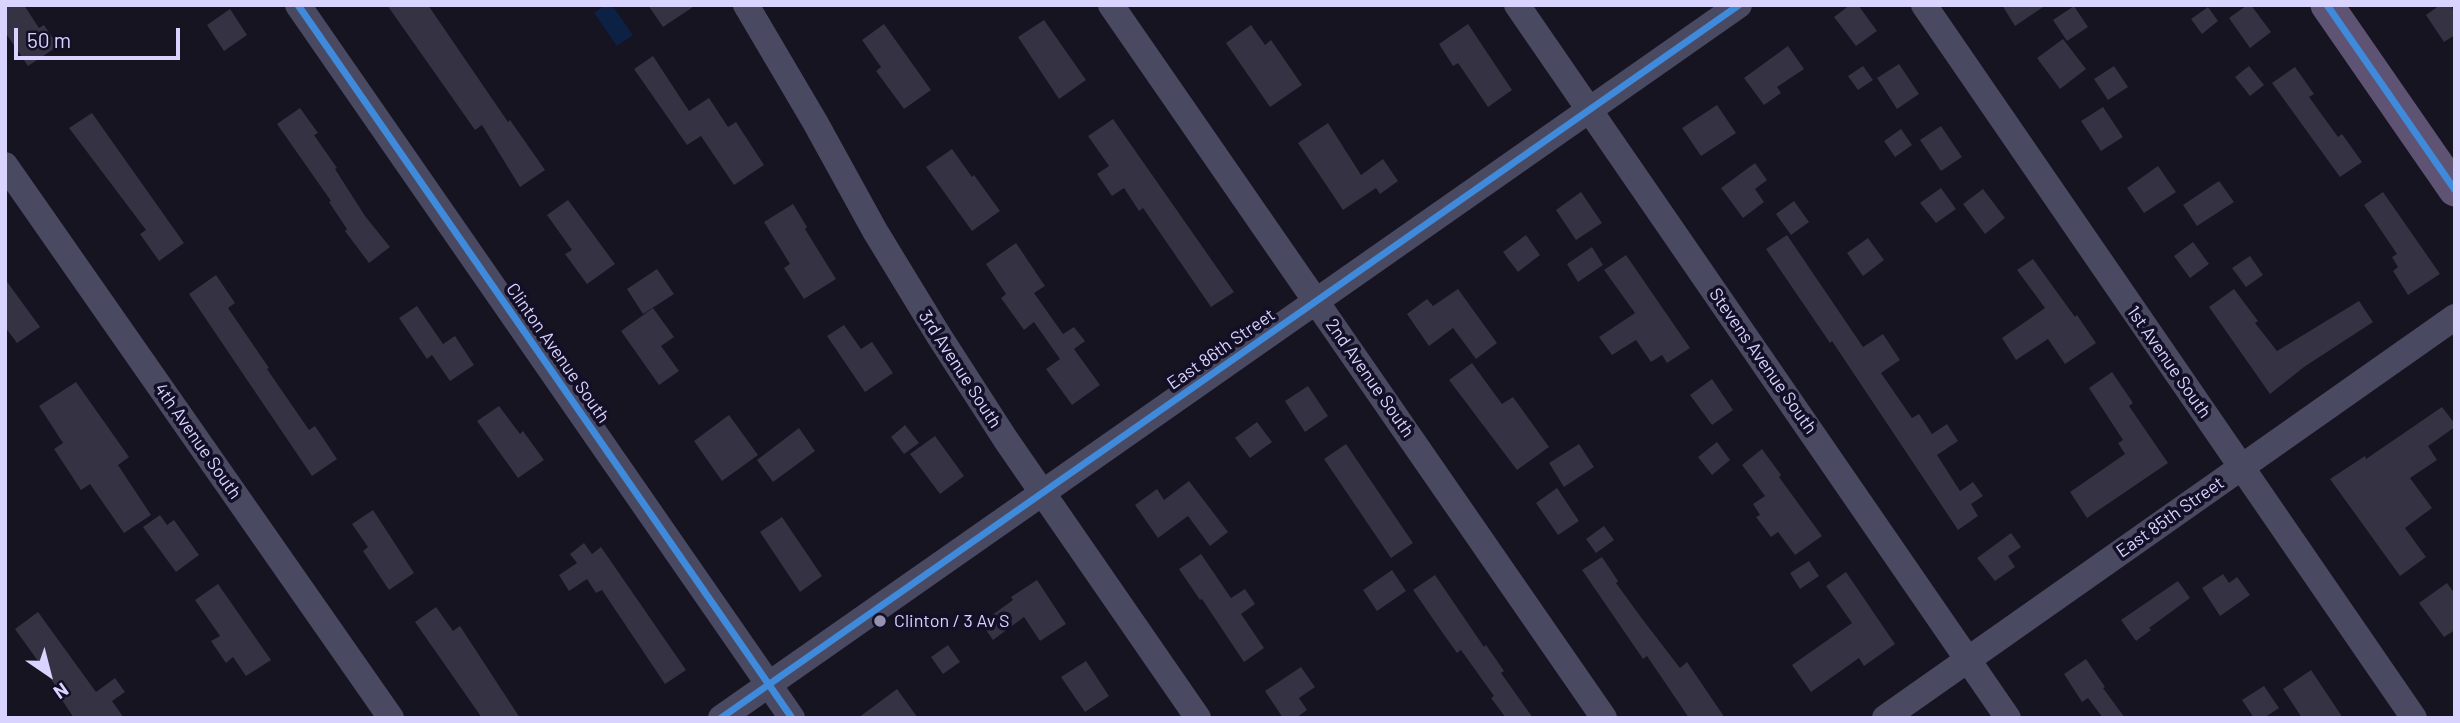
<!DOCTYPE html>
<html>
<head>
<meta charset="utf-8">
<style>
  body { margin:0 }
  #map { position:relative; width:2460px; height:723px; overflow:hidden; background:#161421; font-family:Barlow,sans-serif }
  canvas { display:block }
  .frame { position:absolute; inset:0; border:7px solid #d9d4ff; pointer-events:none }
  .north { position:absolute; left:14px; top:639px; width:70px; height:70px; -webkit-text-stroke:5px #130f26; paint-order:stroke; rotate:145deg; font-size:19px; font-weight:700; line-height:28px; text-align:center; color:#d9d4ff }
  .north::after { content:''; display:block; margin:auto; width:24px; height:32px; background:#d9d4ff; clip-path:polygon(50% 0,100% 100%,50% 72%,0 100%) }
  .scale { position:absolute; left:14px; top:28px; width:166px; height:32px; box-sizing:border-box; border:4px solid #d9d4ff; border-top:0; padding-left:9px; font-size:21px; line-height:24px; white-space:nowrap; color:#d9d4ff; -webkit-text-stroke:5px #130f26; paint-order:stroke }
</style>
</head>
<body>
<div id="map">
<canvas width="2460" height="723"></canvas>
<div class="frame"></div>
<div class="north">N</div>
<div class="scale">50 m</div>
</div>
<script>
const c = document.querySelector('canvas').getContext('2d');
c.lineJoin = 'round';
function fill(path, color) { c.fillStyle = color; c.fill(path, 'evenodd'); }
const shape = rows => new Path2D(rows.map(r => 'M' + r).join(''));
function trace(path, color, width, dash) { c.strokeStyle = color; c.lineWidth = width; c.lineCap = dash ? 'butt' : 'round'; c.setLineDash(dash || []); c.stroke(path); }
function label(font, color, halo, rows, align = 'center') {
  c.font = font + ' Barlow,sans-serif'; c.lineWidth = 7; c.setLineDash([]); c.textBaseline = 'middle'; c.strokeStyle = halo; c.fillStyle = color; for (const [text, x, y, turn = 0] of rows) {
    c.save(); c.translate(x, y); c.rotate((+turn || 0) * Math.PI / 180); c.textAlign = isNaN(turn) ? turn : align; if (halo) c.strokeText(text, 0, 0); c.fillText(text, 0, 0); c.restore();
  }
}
const water = shape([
  [605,5,612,5,633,35,617,46,594,13]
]);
const building = shape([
  [5,5,24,5,39,28,44,25,58,46,28,66,5,32],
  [387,5,428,5,508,122,510,120,545,170,520,187,482,125,475,130],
  [648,5,696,5,663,27],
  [1850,5,1858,5,1877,31,1856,46,1834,17],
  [2002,5,2046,5,2015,26],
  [2247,5,2251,5,2271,32,2250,48,2229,18],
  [2440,5,2450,5,2455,12,2455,35,2444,42,2426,15],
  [2074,6,2088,27,2067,41,2053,20],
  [2208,7,2218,21,2202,34,2191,19],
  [230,9,247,35,224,51,207,25],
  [1044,20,1086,80,1059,99,1018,37],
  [884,24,931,90,904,109,876,71,881,67,862,40],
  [1468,24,1512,90,1488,107,1458,63,1453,66,1439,44],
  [1251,25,1265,45,1271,40,1302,85,1270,107,1226,43],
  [2063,39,2086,69,2060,89,2037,58],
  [1788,46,1804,69,1777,87,1781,93,1764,105,1744,78],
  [653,56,689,111,709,98,728,127,736,122,764,165,734,185,701,136,687,145,634,69],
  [1899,64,1919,94,1897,109,1877,78],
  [1863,66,1873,80,1858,90,1848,76],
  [2114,66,2128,87,2108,100,2094,79],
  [2249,66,2264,85,2250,96,2235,77],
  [2295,67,2314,94,2309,97,2338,137,2342,134,2362,162,2340,177,2272,83],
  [1717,105,1736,133,1701,156,1682,128],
  [2103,107,2123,137,2101,151,2081,121],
  [300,108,318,133,314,135,337,168,335,169,365,216,390,247,369,263,345,231,347,229,329,202,331,201,277,124],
  [92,113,184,243,159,261,140,234,146,230,69,128],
  [1113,119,1234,292,1211,307,1143,208,1139,211,1124,188,1112,196,1097,174,1109,166,1088,136],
  [1328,123,1361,175,1383,159,1398,181,1380,194,1376,188,1343,210,1298,143],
  [1941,126,1962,157,1941,171,1920,140],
  [1901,129,1912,145,1895,157,1884,141],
  [952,149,972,177,974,175,1000,211,972,231,926,167],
  [1755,163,1767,180,1755,189,1764,202,1743,218,1721,188],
  [2158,166,2176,192,2144,213,2127,188],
  [2219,181,2234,202,2197,226,2183,205],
  [1941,188,1956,209,1936,223,1920,203],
  [1983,189,2005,218,1985,234,1963,204],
  [1581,192,1602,223,1576,240,1556,210],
  [2383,192,2440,274,2408,295,2393,271,2398,267,2392,257,2397,254,2364,205],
  [568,200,615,264,587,284,565,254,572,250,547,215],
  [1794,201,1809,222,1791,235,1776,214],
  [793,204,807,227,805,229,836,279,804,299,784,268,790,264,764,222],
  [1526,235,1540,255,1518,272,1503,252],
  [1787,235,1863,347,1883,334,1900,360,1881,373,1912,418,1919,414,1932,434,1947,424,1958,441,1937,455,1960,491,1973,482,1983,496,1971,504,1978,516,1958,530,1832,341,1830,343,1766,249],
  [1868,238,1884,260,1863,276,1847,253],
  [2193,242,2209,264,2190,278,2174,256],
  [1016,243,1045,286,1034,293,1063,334,1074,327,1085,341,1074,349,1100,385,1072,405,1046,369,1060,359,1034,322,1024,330,1001,298,1006,294,986,264],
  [1592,247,1603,265,1578,282,1567,264],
  [1626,255,1690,348,1667,363,1662,355,1651,362,1636,340,1612,355,1599,337,1635,313,1604,270],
  [2250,256,2263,275,2246,287,2232,268],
  [2033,259,2075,317,2077,315,2096,343,2065,364,2048,339,2016,360,2002,338,2045,308,2017,270],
  [657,269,674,294,643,314,627,289],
  [216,275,235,303,228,308,269,368,267,369,309,430,315,426,337,459,312,476,189,294],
  [5,279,40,327,17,343,5,327],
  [1458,289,1497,343,1476,359,1453,328,1429,346,1407,314,1427,299,1433,306],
  [2234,289,2258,321,2255,323,2277,351,2359,301,2373,322,2304,367,2270,394,2209,307],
  [417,306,443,344,455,336,474,365,450,381,432,355,427,359,399,318],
  [653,308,674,337,661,346,679,371,659,385,621,331],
  [844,325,861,349,872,342,893,373,865,392,827,336],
  [1472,363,1502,404,1513,397,1549,447,1517,470,1449,380],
  [2112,372,2133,403,2129,406,2168,463,2087,518,2070,492,2125,454,2118,443,2123,440,2089,388],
  [1712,379,1733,410,1712,425,1690,395],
  [76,382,129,457,118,465,151,515,124,533,90,484,81,490,54,449,63,443,39,406],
  [1308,386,1328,416,1305,432,1285,401],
  [499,406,520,434,523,431,544,460,518,478,477,421],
  [2442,407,2455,424,2455,427,2428,446,2437,460,2410,478,2432,508,2405,528,2426,557,2400,576,2330,479,2365,456,2366,459],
  [729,415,758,455,722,481,694,441],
  [1257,422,1272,442,1250,458,1235,438],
  [905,425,919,443,904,454,891,437],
  [799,428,815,451,773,482,757,460],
  [935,436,964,476,940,494,910,454],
  [1717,442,1730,460,1712,475,1698,457],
  [1346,444,1413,543,1391,558,1324,459],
  [1579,444,1594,467,1564,487,1549,463],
  [1762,449,1781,475,1779,477,1822,536,1795,555,1778,532,1771,537,1756,517,1760,515,1753,504,1765,496,1742,465],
  [1189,481,1228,532,1210,546,1188,516,1158,538,1135,505,1157,489,1164,500],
  [1557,488,1579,521,1558,535,1536,503],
  [373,510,414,573,389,590,363,551,368,547,352,524],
  [160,515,167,525,174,520,199,555,176,572,143,527],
  [782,517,822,576,800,592,760,532],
  [1604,526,1614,540,1596,553,1586,539],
  [2011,533,2021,547,2008,556,2015,567,1995,581,1977,558],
  [584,543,592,554,601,547,686,670,665,684,602,590,596,593,587,579,569,591,559,575,577,563,570,554],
  [1201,554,1231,598,1245,589,1255,604,1241,614,1264,648,1244,662,1202,599,1200,600,1179,569],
  [1602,557,1618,581,1616,583,1643,620,1680,668,1687,662,1725,718,1689,718,1647,656,1643,659,1582,570],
  [1809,561,1819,576,1800,589,1790,573],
  [1392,570,1406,591,1377,611,1363,590],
  [1846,572,1895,644,1864,666,1859,658,1811,692,1792,665,1852,623,1826,586],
  [2223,574,2229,583,2237,577,2250,595,2220,616,2202,588],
  [1435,575,1484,647,1486,645,1504,671,1501,673,1533,718,1506,718,1491,698,1494,696,1461,650,1457,653,1442,632,1413,590],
  [1037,580,1066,624,1040,641,1024,617,993,640,981,623,1013,600,1011,597],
  [2178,581,2190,598,2149,628,2151,630,2136,641,2121,620],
  [2447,583,2455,594,2455,630,2444,637,2419,603],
  [218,584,271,660,246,676,233,657,226,663,211,641,220,636,195,600],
  [436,607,453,631,460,626,520,718,482,718,415,622],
  [38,612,96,692,115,678,125,692,112,701,124,718,74,718,56,691,58,689,15,629],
  [948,645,960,662,943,674,931,657],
  [2086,659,2105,687,2103,688,2125,718,2103,718,2088,698,2082,702,2064,674],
  [1086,661,1109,696,1085,712,1061,677],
  [1301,667,1315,687,1299,698,1307,710,1296,718,1283,718,1265,691],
  [2311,670,2343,718,2302,718,2283,689],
  [2264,686,2279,708,2264,718,2254,718,2242,700],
  [897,689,918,718,858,718]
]);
const minor = shape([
  [298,5,792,718],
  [746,5,815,122,875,231,939,336,1006,440,1198,718],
  [1111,5,1604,718],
  [1517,5,2008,718],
  [1924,5,2414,718],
  [5,165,391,718],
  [721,718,1739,5],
  [1885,718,2455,317]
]);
const major = shape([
  [2327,5,2455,190]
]);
const cycleway = shape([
  [298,5,792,718],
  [2327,5,2455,190],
  [721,718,1739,5]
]);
const markers = [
  [880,621,7,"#9591b1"]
];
const streetNames = [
  ["East 86th Street",1221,349,-35],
  ["Clinton Avenue South",558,353,55],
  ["Stevens Avenue South",1763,361,55],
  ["1st Avenue South",2169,362,55],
  ["3rd Avenue South",960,369,57],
  ["2nd Avenue South",1370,378,55],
  ["4th Avenue South",198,441,55],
  ["East 85th Street",2170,517,-35]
];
const poiNames = [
  ["Clinton / 3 Av S",894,621]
];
fill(water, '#0d2144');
fill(building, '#343243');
trace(minor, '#4a4962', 26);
trace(major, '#5e5373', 33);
trace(cycleway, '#408adc', 7);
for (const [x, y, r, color] of markers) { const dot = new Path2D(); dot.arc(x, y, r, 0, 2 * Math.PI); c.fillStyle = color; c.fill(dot); trace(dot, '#130f26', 2.5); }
label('18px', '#d9d4ff', '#130f26', streetNames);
label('18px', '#d9d4ff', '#130f26', poiNames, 'left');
</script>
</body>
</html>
